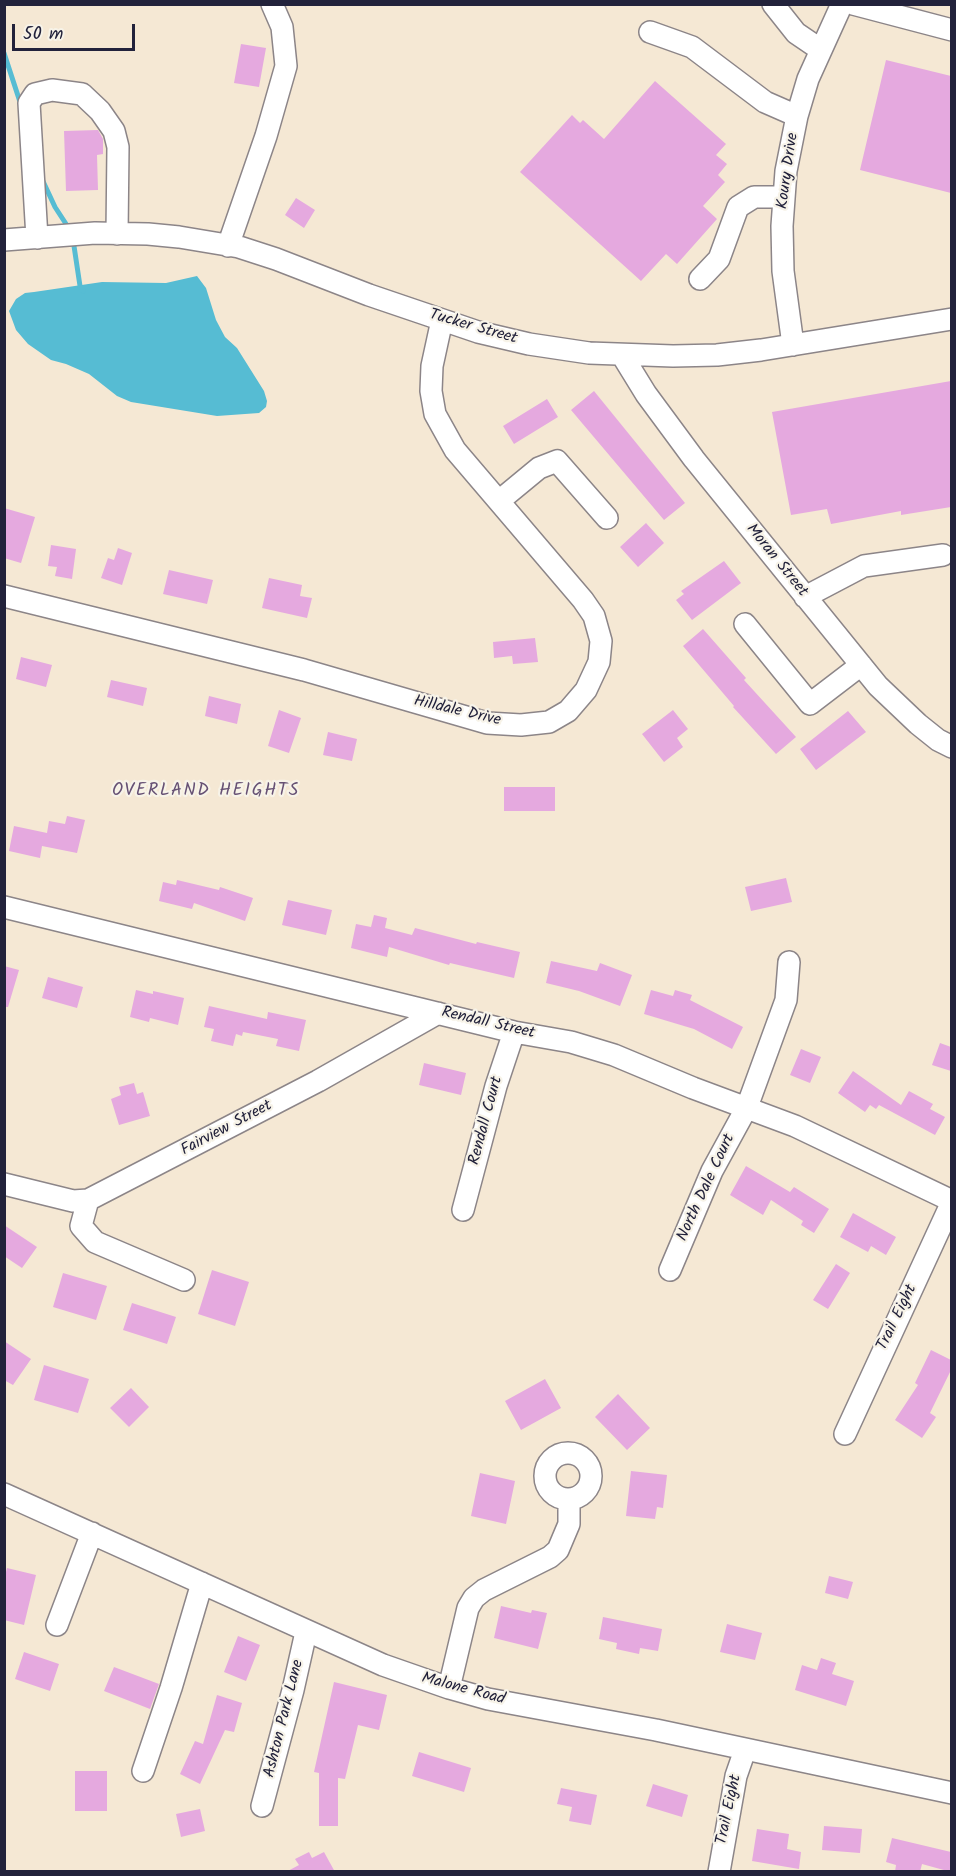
<!DOCTYPE html>
<html>
<head>
<meta charset="utf-8">
<style>
  body { margin:0 }
  #map { position:relative; width:956px; height:1876px; overflow:hidden; background:#f5e8d4; font-family:Kalam,sans-serif }
  canvas { display:block }
  .frame { position:absolute; inset:0; border:6px solid #22223b; pointer-events:none }
  .scale { position:absolute; left:12px; top:24px; width:123px; height:27px; box-sizing:border-box; border:3px solid #22223b; border-top:0; padding-left:8px; font-size:18px; line-height:21px; white-space:nowrap; color:#22223b; -webkit-text-stroke:4px #f7f3e8; paint-order:stroke }
</style>
</head>
<body>
<div id="map">
<canvas width="956" height="1876"></canvas>
<div class="frame"></div>
<div class="scale">50 m</div>
</div>
<script>
const c = document.querySelector('canvas').getContext('2d');
c.lineJoin = 'round';
function fill(path, color) { c.fillStyle = color; c.fill(path, 'evenodd'); }
const shape = rows => new Path2D(rows.map(r => 'M' + r).join(''));
function trace(path, color, width, dash) { c.strokeStyle = color; c.lineWidth = width; c.lineCap = dash ? 'butt' : 'round'; c.setLineDash(dash || []); c.stroke(path); }
function label(font, color, halo, rows, align = 'center') {
  c.font = font + ' Kalam,sans-serif'; c.lineWidth = 4.5; c.setLineDash([]); c.textBaseline = 'middle'; c.strokeStyle = halo; c.fillStyle = color; for (const [text, x, y, turn = 0] of rows) {
    c.save(); c.translate(x, y); c.rotate((+turn || 0) * Math.PI / 180); c.textAlign = isNaN(turn) ? turn : align; if (halo) c.strokeText(text, 0, 0); c.fillText(text, 0, 0); c.restore();
  }
}
const water = shape([
  [197,276,206,288,216,320,225,337,237,348,264,391,267,401,266,407,259,413,217,416,131,402,117,396,89,374,66,364,51,360,28,344,16,330,9,311,16,299,25,293,34,292,102,282,166,283]
]);
const stream = shape([
  [4,53,21,105],
  [41,177,55,207,68,227],
  [74,246,80,286,83,291]
]);
const building = shape([
  [241,44,266,48,259,87,234,83],
  [886,60,951,76,951,193,860,170],
  [655,81,726,144,716,155,727,164,718,175,725,182,703,206,717,219,677,264,666,254,641,281,520,172,572,115,580,123,583,120,604,139],
  [98,130,103,139,103,154,97,155,98,190,66,191,64,131],
  [296,198,315,210,304,228,285,215],
  [951,381,951,507,901,515,901,511,831,524,827,509,791,515,772,412],
  [594,391,685,503,664,520,571,410],
  [547,399,558,417,514,444,503,426],
  [4,508,35,517,21,563,4,558],
  [646,523,664,543,638,567,620,547],
  [51,545,76,549,72,579,55,576,57,567,48,566],
  [118,548,132,553,122,585,101,578,108,558,114,560],
  [724,561,741,583,692,620,676,600,684,594,681,591],
  [169,570,213,580,207,604,163,594],
  [269,578,302,585,300,596,312,598,307,618,262,608],
  [703,629,746,678,744,680,796,737,776,754,733,707,734,706,683,646],
  [535,638,538,662,513,664,512,656,494,658,493,642],
  [21,657,52,665,46,687,16,679],
  [111,680,147,688,143,706,107,697],
  [209,696,241,704,237,724,205,716],
  [279,710,301,718,289,753,268,746],
  [673,710,688,729,677,738,683,747,664,762,642,734],
  [848,711,866,732,816,770,800,749],
  [328,732,357,739,352,761,323,755],
  [504,787,555,787,555,811,504,811],
  [67,816,85,820,77,853,42,846,40,858,9,851,14,826,47,833,49,821,65,824],
  [786,878,792,902,751,911,745,887],
  [177,880,219,890,220,887,253,898,245,921,194,903,192,909,159,901,163,882,176,885],
  [288,900,332,910,326,935,282,925],
  [374,915,387,918,385,928,412,935,415,928,476,944,477,942,520,952,514,978,450,963,449,965,389,947,387,957,351,948,356,924,371,927],
  [551,961,597,971,600,963,632,975,620,1006,579,991,546,983],
  [4,966,19,970,8,1007,4,1007],
  [48,977,83,987,77,1008,42,998],
  [136,990,153,994,153,991,184,998,178,1025,150,1018,149,1022,130,1017],
  [651,990,673,996,675,990,692,995,690,1000,743,1027,732,1049,694,1029,644,1014],
  [209,1006,267,1019,268,1012,306,1020,299,1051,276,1046,278,1039,243,1032,242,1036,236,1034,233,1046,211,1041,214,1029,204,1027],
  [940,1043,951,1047,951,1071,932,1065],
  [801,1049,821,1057,810,1083,790,1075],
  [424,1063,466,1073,461,1095,419,1085],
  [853,1071,901,1105,909,1091,933,1104,930,1109,945,1117,935,1135,879,1105,876,1109,870,1105,865,1112,838,1093],
  [134,1083,137,1094,143,1092,150,1116,119,1125,111,1099,121,1095,119,1087],
  [746,1166,790,1192,794,1187,829,1209,814,1233,801,1225,803,1221,771,1200,763,1215,730,1195],
  [853,1213,896,1237,886,1255,871,1246,868,1252,840,1237],
  [4,1225,37,1247,22,1268,4,1256],
  [836,1264,850,1273,828,1309,813,1300],
  [212,1270,249,1282,235,1326,198,1314],
  [63,1273,107,1286,96,1320,53,1307],
  [132,1303,176,1317,167,1344,123,1330],
  [4,1341,31,1359,13,1385,4,1380],
  [931,1350,951,1360,951,1370,930,1413,936,1417,922,1438,895,1420,918,1385,915,1383],
  [44,1365,89,1379,78,1413,34,1400],
  [545,1379,561,1408,521,1430,505,1401],
  [131,1388,149,1407,129,1427,110,1408],
  [618,1394,650,1428,627,1450,595,1417],
  [631,1471,667,1475,663,1508,657,1507,655,1519,626,1516],
  [480,1473,515,1481,506,1524,471,1516],
  [7,1568,36,1575,24,1625,4,1620,4,1580],
  [829,1576,853,1582,848,1599,825,1593],
  [501,1606,531,1613,532,1610,547,1613,538,1649,494,1638],
  [603,1617,662,1629,658,1651,640,1648,639,1654,616,1649,617,1643,599,1639],
  [727,1624,762,1633,755,1660,720,1652],
  [238,1636,260,1645,246,1681,224,1672],
  [24,1652,59,1664,50,1691,15,1679],
  [821,1658,836,1663,832,1674,854,1681,846,1706,795,1690,802,1665,817,1670],
  [114,1667,159,1684,150,1709,104,1691],
  [334,1682,387,1695,379,1730,358,1725,345,1779,338,1778,338,1826,319,1826,319,1773,314,1772],
  [217,1695,242,1703,234,1732,225,1730,200,1784,180,1774,195,1741,203,1744],
  [419,1752,471,1768,464,1792,412,1776],
  [75,1771,107,1771,107,1811,75,1811],
  [653,1784,688,1795,682,1817,646,1806],
  [561,1788,597,1795,591,1825,569,1821,572,1807,557,1804],
  [200,1809,205,1831,181,1837,176,1814],
  [824,1826,862,1829,860,1853,822,1850],
  [757,1829,789,1834,787,1849,801,1852,799,1869,752,1861],
  [892,1838,951,1852,951,1872,922,1864,920,1872,895,1872,896,1865,886,1862],
  [309,1852,312,1858,324,1852,335,1872,286,1872,299,1865,295,1859]
]);
const minor = shape([
  [773,4,796,33,821,50],
  [853,4,952,30],
  [650,32,692,47,765,102,797,116],
  [37,238,29,103,35,94,52,90,82,94,100,111,114,131,118,147,117,234],
  [4,240,95,233,148,234,179,237,239,247,276,259,369,295,478,332,529,344,589,353,673,356,717,355,761,350,952,319],
  [228,246,266,136,286,66,282,27,272,4],
  [700,279,719,259,738,207,754,197,784,197],
  [793,345,783,271,782,226,786,171,797,116,808,79,842,4],
  [622,355,646,394,694,459,878,686,918,724,938,740,952,747],
  [499,501,539,468,557,461,607,518],
  [4,596,304,670,487,723,521,725,549,722,568,711,586,690,599,662,601,641,594,616,583,600,455,450,435,414,431,391,432,366,442,320],
  [805,597,864,566,943,555],
  [745,624,810,704,861,665],
  [4,907,514,1032,571,1042,614,1055,693,1088,795,1126,952,1201],
  [4,1184,73,1201,88,1200,318,1081,438,1013],
  [88,1200,81,1226,95,1242,184,1280],
  [463,1210,496,1086,514,1032],
  [670,1270,712,1171,747,1107,786,1000,789,962],
  [845,1434,952,1202],
  '545 1476a23 23 0 1 1 46 0a23 23 0 1 1-46 0Z',
  [4,1494,383,1665,449,1688,488,1699,656,1730,952,1793],
  [57,1625,92,1533],
  [449,1688,468,1608,474,1598,484,1590,550,1557,558,1550,569,1524,569,1500],
  [143,1771,171,1688,202,1583],
  [262,1806,293,1690,306,1632],
  [719,1872,736,1776,745,1750]
]);
const streetNames = [
  ["Koury Drive",789,171,-82],
  ["Tucker Street",473,328,16],
  ["Moran Street",776,561,51],
  ["Hilldale Drive",457,712,13],
  ["Rendall Street",488,1024,13],
  ["Rendall Court",487,1121,-75],
  ["Fairview Street",227,1129,-28],
  ["North Dale Court",707,1188,-65],
  ["Trail Eight",898,1318,-64],
  ["Malone Road",463,1690,15],
  ["Ashton Park Lane",285,1719,-76],
  ["Trail Eight",730,1810,-78]
];
const neighbourhoodNames = [
  ["OVERLAND HEIGHTS",206,792]
];
fill(water, '#56bcd3');
trace(stream, '#56bcd3', 5);
fill(building, '#e5a9df');
trace(minor, '#8c8588', 24);
trace(minor, '#fff', 21);
label('16px', '#22223b', '#f7f3e8', streetNames);
c.letterSpacing = '1.5px';
label('18px', '#665174', '#f7f3e8', neighbourhoodNames);
c.letterSpacing = '0px';
</script>
</body>
</html>
